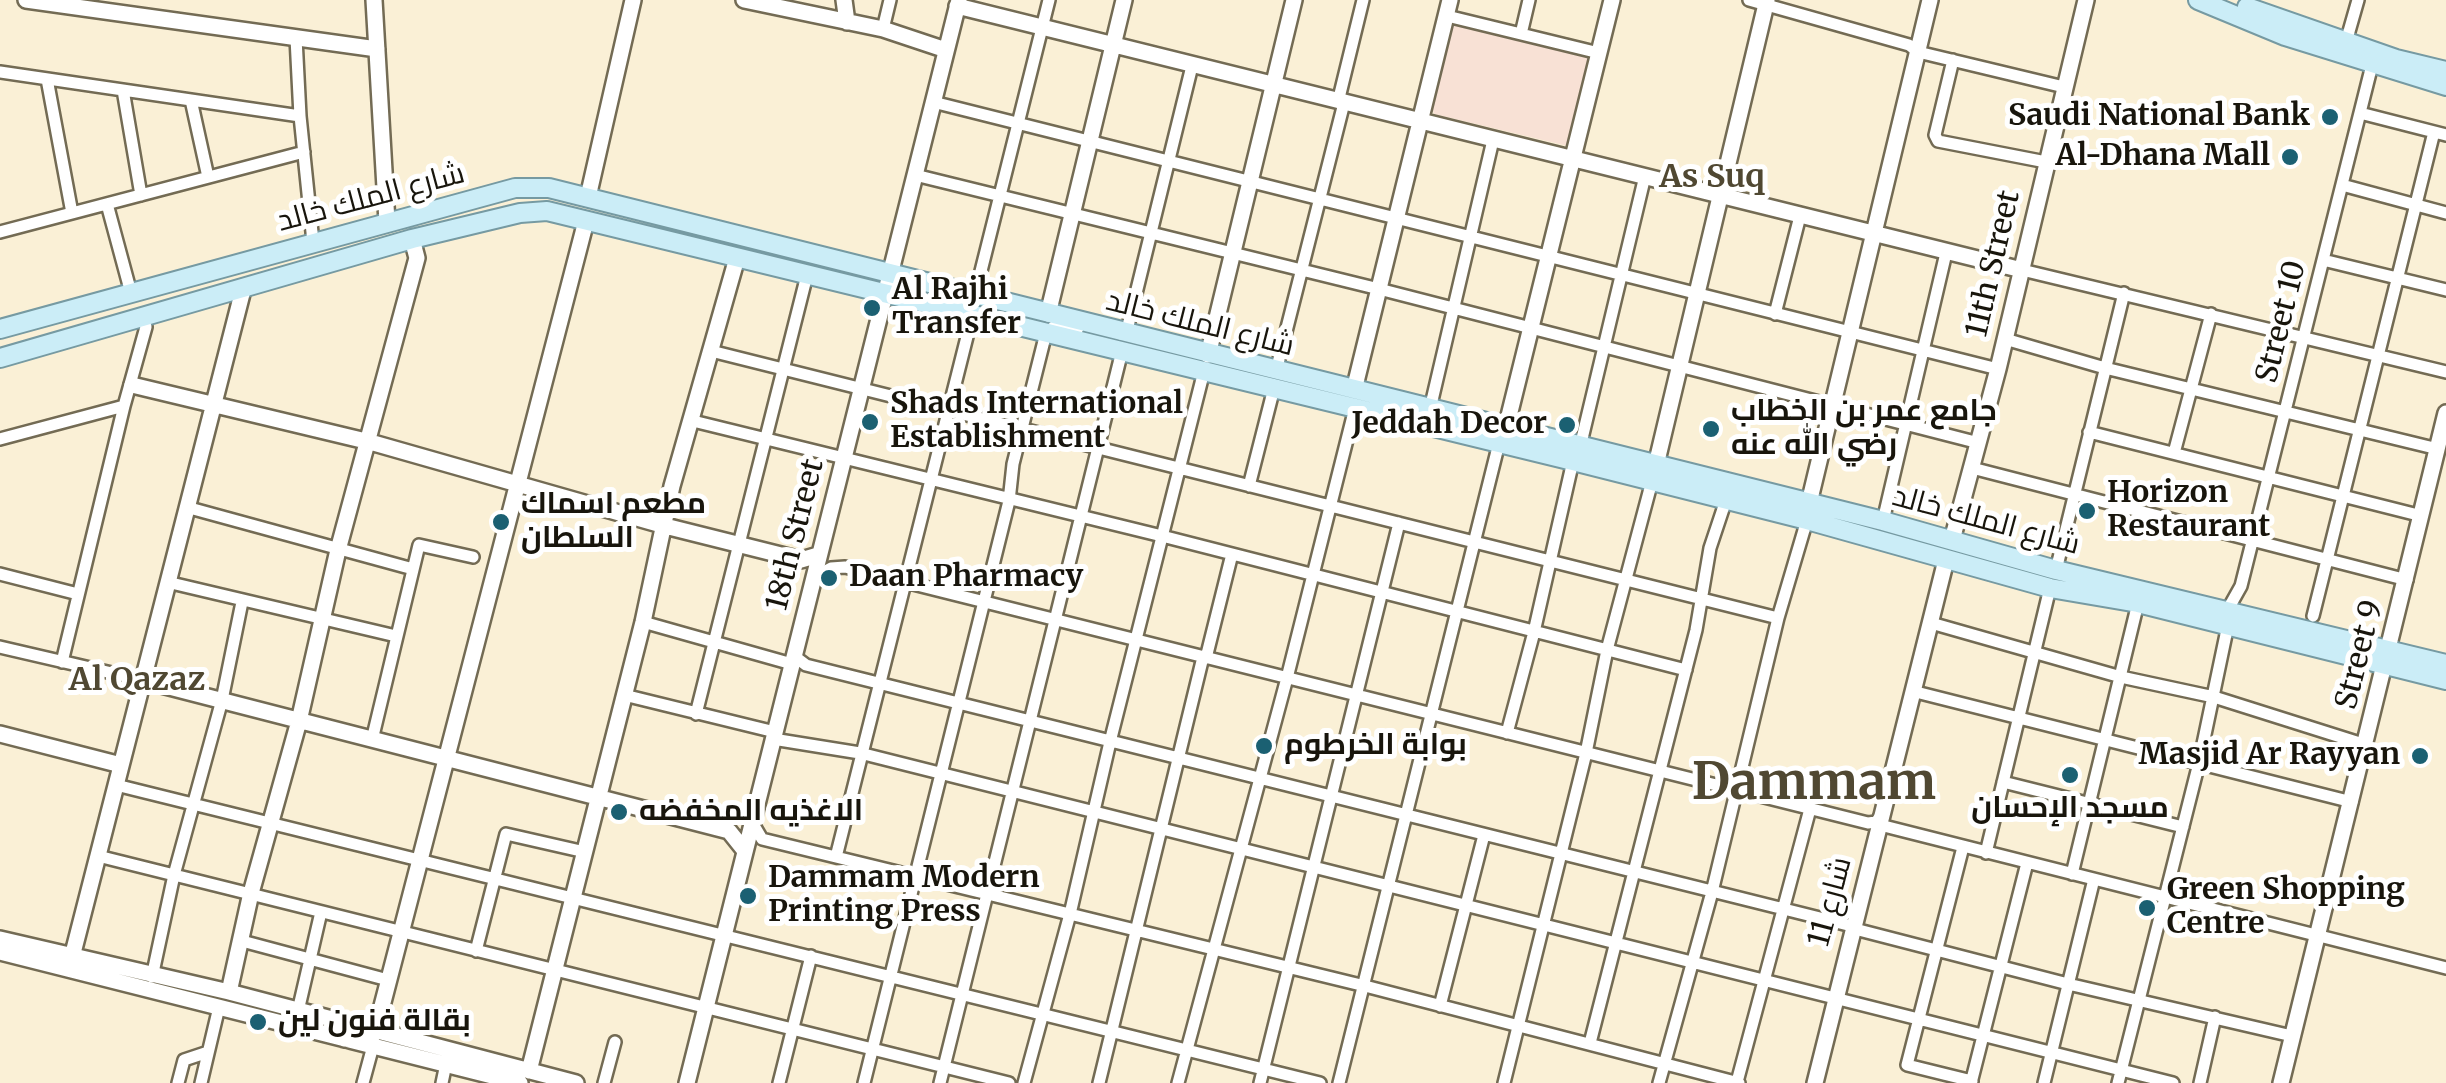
<!DOCTYPE html>
<html>
<head>
<meta charset="utf-8">
<style>
  body { margin:0 }
  canvas { display:block; background:#faf0d6 }
</style>
</head>
<body>
<canvas width="2446" height="1083"></canvas>
<script>
const c = document.querySelector('canvas').getContext('2d');
c.lineJoin = 'round';
function fill(path, color) { c.fillStyle = color; c.fill(path, 'evenodd'); }
const shape = rows => new Path2D(rows.map(r => 'M' + r).join(''));
function trace(path, color, width, dash) { c.strokeStyle = color; c.lineWidth = width; c.lineCap = dash ? 'butt' : 'round'; c.setLineDash(dash || []); c.stroke(path); }
function label(font, color, halo, rows, align = 'center') {
  c.font = font + ' Merriweather,Cairo,serif'; c.lineWidth = 10; c.setLineDash([]); c.textBaseline = 'middle'; c.strokeStyle = halo; c.fillStyle = color; for (const [text, x, y, turn = 0] of rows) {
    c.save(); c.translate(x, y); c.rotate((+turn || 0) * Math.PI / 180); c.textAlign = isNaN(turn) ? turn : align; if (halo) c.strokeText(text, 0, 0); c.fillText(text, 0, 0); c.restore();
  }
}
const medical = shape([
  [1452,23,1589,57,1568,146,1434,114,1431,103]
]);
const street = shape([
  [1749,0,1909,45,1918,52,2064,87],
  [1447,16,1599,53],
  [883,29,890,0],
  [1521,34,1529,0],
  [296,38,300,116],
  [2346,42,2358,0],
  [1953,60,1935,135,1938,141,2046,162],
  [0,72,300,116,313,242],
  [47,79,72,213],
  [123,90,141,195],
  [191,100,208,177],
  [933,102,1998,369],
  [1338,102,1363,0],
  [2360,113,2446,135],
  [915,175,1379,289,1979,443],
  [2342,185,2446,213],
  [107,204,131,293],
  [0,232,304,152],
  [2323,260,2446,290],
  [2022,270,2446,372],
  [975,295,1049,0],
  [1775,314,1800,216],
  [1121,334,1126,334,1192,66],
  [2005,339,2105,368,2438,449],
  [711,351,1778,618],
  [1276,371,1344,103],
  [1430,409,1493,140],
  [693,421,1162,536,1686,670],
  [2089,432,2422,516],
  [0,439,124,406,146,327,143,318],
  [1580,447,1645,176],
  [2174,453,2211,314],
  [1972,468,2407,580],
  [1249,486,1274,388],
  [186,507,413,569],
  [1883,521,1946,253],
  [2056,570,2124,293],
  [0,574,78,594],
  [814,577,831,568,845,567,1868,823,1876,822,1882,814],
  [167,582,396,636],
  [2227,611,2241,586,2372,65,2377,64],
  [2313,616,2434,132],
  [643,622,792,664],
  [1931,623,2121,677,2214,697,2366,745],
  [0,647,142,680],
  [794,656,806,665,1852,926],
  [1206,658,1232,554],
  [62,662,124,406],
  [1912,691,2352,802],
  [624,695,775,732],
  [696,714,807,275],
  [1507,733,1534,632,1573,461],
  [773,739,860,753,2173,1083],
  [372,740,419,545,473,557],
  [2003,782,2183,827],
  [116,785,1320,1083],
  [752,822,762,839,1365,986,1739,1083],
  [1880,825,2446,968],
  [1963,847,1907,1065,1972,1081],
  [1986,853,2050,588],
  [98,856,1009,1083],
  [836,857,973,313],
  [2072,874,2138,603],
  [1851,928,2068,984,2292,1036],
  [242,941,388,980],
  [476,951,506,834,585,852],
  [152,977,174,875,222,700,242,602],
  [1440,1006,1484,835],
  [298,1011,321,912],
  [1590,1043,1696,630,1710,548,1726,500],
  [1737,1082,1810,809],
  [178,1083,184,1060,208,1052],
  [201,1083,219,1007],
  [363,1083,373,1046],
  [442,1083,446,1064],
  [604,1083,615,1042],
  [779,1083,811,956],
  [864,1083,1009,501,1013,464,1046,333,1056,325,1078,328],
  [940,1083,1122,351],
  [1024,1083,1070,914,1110,742,1204,371],
  [1099,1083,1203,657],
  [1178,1083,1287,678,1355,408],
  [1260,1083,1399,523],
  [1339,1083,1499,443],
  [1504,1083,1586,753,1607,650,1652,481],
  [1659,1083,1712,892,1778,618,1807,520],
  [1971,1083,2027,863],
  [2044,1083,2094,879],
  [2118,1083,2199,763,2228,625],
  [2200,1083,2215,1017]
]);
const secondary = shape([
  [26,0,377,49],
  [374,0,387,222],
  [744,0,883,29,946,50],
  [844,0,847,22],
  [957,6,2022,270],
  [588,197,633,0],
  [1048,314,1124,0],
  [1208,355,1294,0],
  [132,385,370,442,665,526,801,560,818,555],
  [1354,390,1450,0],
  [1506,428,1612,0],
  [1656,465,1767,0],
  [1809,503,1930,0],
  [1952,540,1998,369,2086,0],
  [142,680,729,831,745,851],
  [0,734,121,765],
  [0,939,229,992,576,1083],
  [0,952,520,1083],
  [72,957,243,290],
  [229,992,251,893,299,721,338,550,417,258,412,239],
  [344,1039,366,1040,375,1033,586,221],
  [529,1071,643,622,672,486,737,258],
  [687,1083,959,0],
  [1815,1083,1946,560],
  [2281,1083,2446,413]
]);
const primary = shape([
  [2198,0,2285,36,2446,86],
  [2247,7,2396,59,2446,71],
  [0,329,515,188,549,188,1883,521,2056,570,2446,664],
  [0,358,412,239,520,213,547,211,1573,461,1807,520,2050,588,2138,603,2446,680]
]);
const markers = [
  [2330,117,10,"#1b6072"],
  [2290,157,10,"#1b6072"],
  [872,308,10,"#1b6072"],
  [870,422,10,"#1b6072"],
  [1567,425,10,"#1b6072"],
  [1711,429,10,"#1b6072"],
  [2087,511,10,"#1b6072"],
  [501,522,10,"#1b6072"],
  [829,578,10,"#1b6072"],
  [1264,746,10,"#1b6072"],
  [2420,756,10,"#1b6072"],
  [2070,775,10,"#1b6072"],
  [619,812,10,"#1b6072"],
  [748,896,10,"#1b6072"],
  [2147,908,10,"#1b6072"],
  [258,1022,10,"#1b6072"]
];
const poiNames = [
  ["Saudi National Bank",2310,117,"right"],
  ["Al-Dhana Mall",2270,157,"right"],
  ["Al Rajhi",892,291],
  ["Transfer",892,325],
  ["Shads International",890,405],
  ["Establishment",890,439],
  ["جامع عمر بن الخطاب",1731,412],
  ["رضي الله عنه",1731,446],
  ["Jeddah Decor",1547,425,"right"],
  ["Horizon",2107,494],
  ["Restaurant",2107,528],
  ["مطعم اسماك",521,505],
  ["السلطان",521,539],
  ["Daan Pharmacy",849,578],
  ["بوابة الخرطوم",1284,746],
  ["Masjid Ar Rayyan",2400,756,"right"],
  ["مسجد الإحسان",2070,809,"center"],
  ["الاغذيه المخفضه",639,812],
  ["Dammam Modern",768,879],
  ["Printing Press",768,913],
  ["Green Shopping",2167,891],
  ["Centre",2167,925],
  ["بقالة فنون لين",278,1022]
];
const streetNames = [
  ["شارع الملك خالد",371,198,-15],
  ["11th Street",1994,264,-77],
  ["Street 10",2282,322,-76],
  ["شارع الملك خالد",1200,324,14],
  ["شارع الملك خالد",1986,521,15],
  ["18th Street",796,535,-76],
  ["Street 9",2360,655,-76],
  ["شارع 11",1831,902,-75]
];
const neighbourhoodNames = [
  ["As Suq",1712,178],
  ["Al Qazaz",137,681]
];
const townNames = [
  ["Dammam",1814,785]
];
fill(medical, '#f8e1d5');
trace(street, '#736b54', 16);
trace(secondary, '#736b54', 20);
trace(primary, '#769aa2', 22);
trace(street, '#fff', 11);
trace(secondary, '#fff', 15);
trace(primary, '#cbedf7', 18);
for (const [x, y, r, color] of markers) { const dot = new Path2D(); dot.arc(x, y, r, 0, 2 * Math.PI); c.fillStyle = color; c.fill(dot); trace(dot, '#fff', 4); }
label('bold 30px', '#18150c', '#fff', poiNames, 'left');
label('30px', '#18150c', '#fff', streetNames);
label('bold 32px', '#504832', '#fff', neighbourhoodNames);
label('bold 50px', '#504832', '#fff', townNames);
</script>
</body>
</html>
